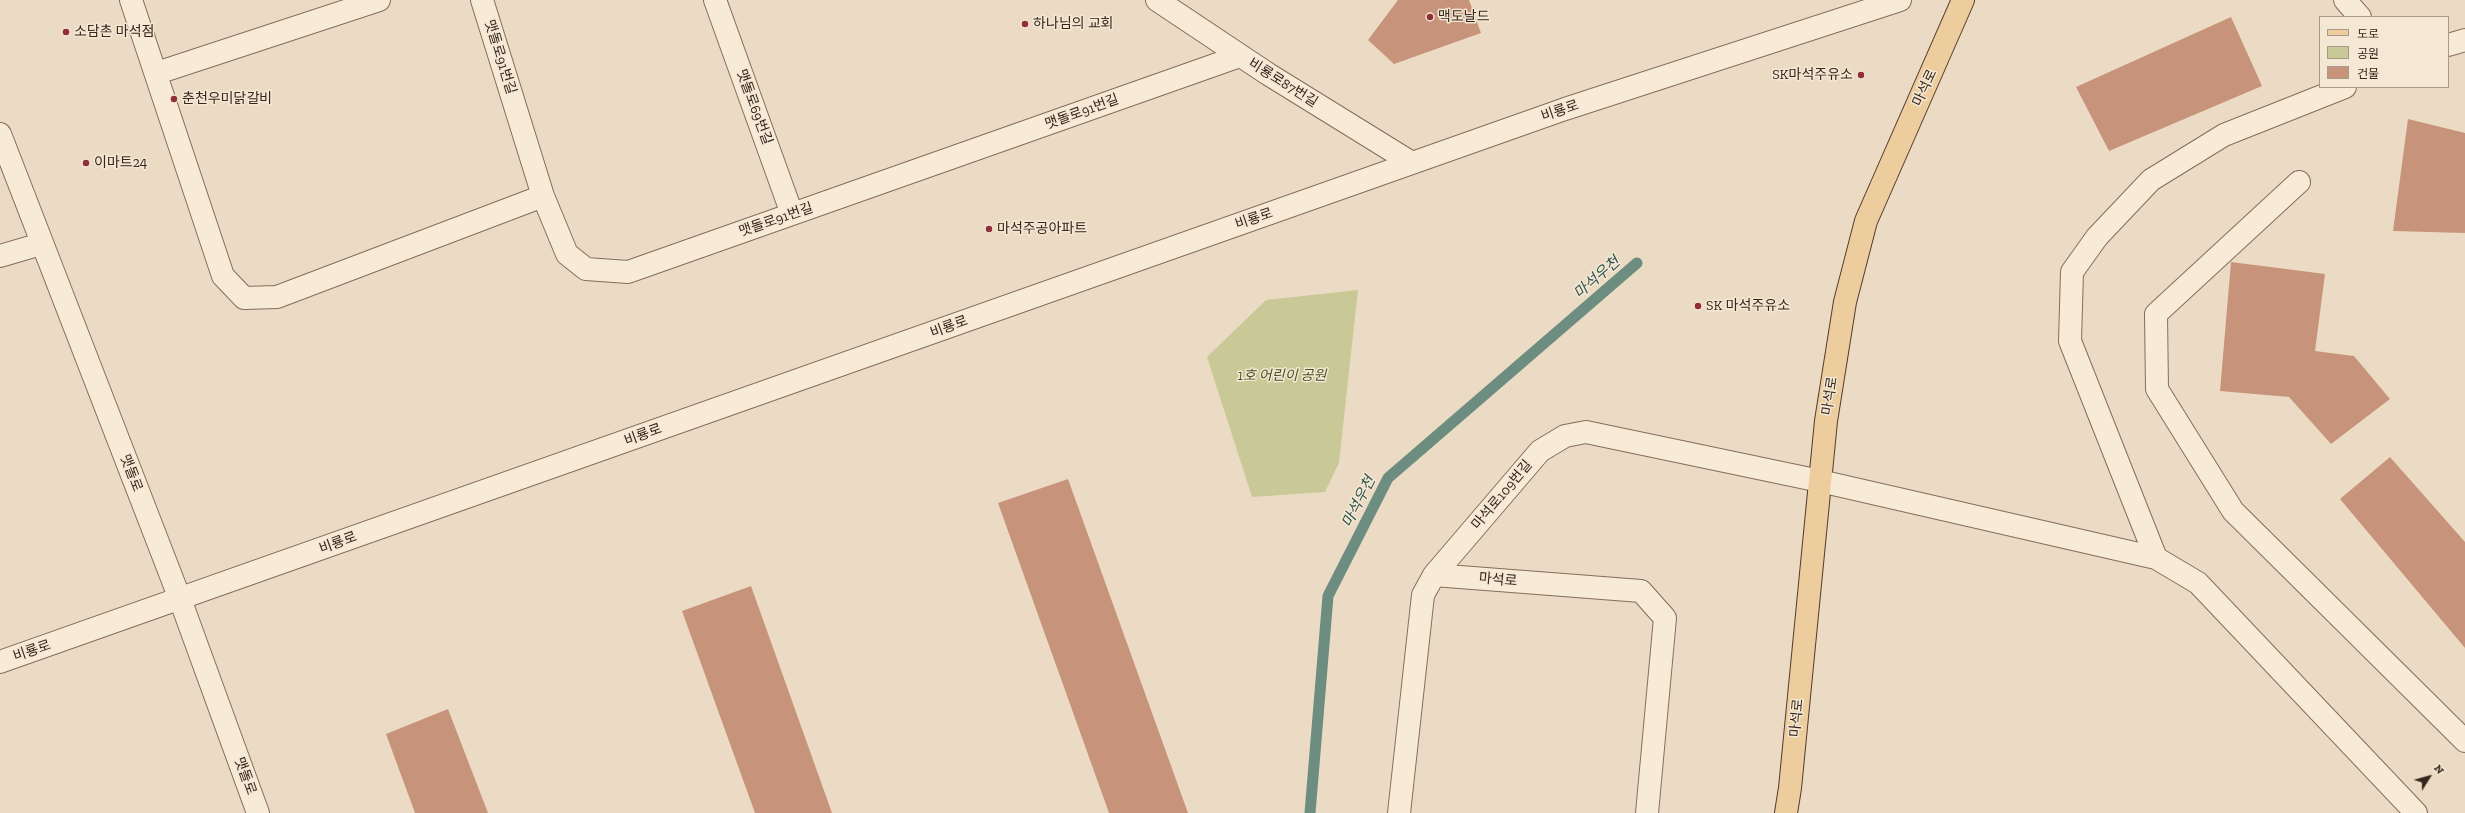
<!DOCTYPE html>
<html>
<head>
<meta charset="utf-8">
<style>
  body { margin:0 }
  #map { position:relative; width:2465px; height:813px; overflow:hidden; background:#ecdbc4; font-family:"Zilla Slab","Noto Sans KR",serif }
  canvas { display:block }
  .legend { position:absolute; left:2319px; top:16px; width:130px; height:72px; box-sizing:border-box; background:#f4e7d3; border:1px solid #a89a8b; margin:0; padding:5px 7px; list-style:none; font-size:12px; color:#36271e }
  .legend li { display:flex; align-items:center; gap:8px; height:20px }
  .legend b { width:20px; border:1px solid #a89a8b }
  .north { position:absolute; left:2409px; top:757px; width:40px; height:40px; -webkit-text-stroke:3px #f4e7d3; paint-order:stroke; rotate:53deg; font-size:11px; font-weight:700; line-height:16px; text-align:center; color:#36271e }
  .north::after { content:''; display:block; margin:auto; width:14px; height:18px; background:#36271e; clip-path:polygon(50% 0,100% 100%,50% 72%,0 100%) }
</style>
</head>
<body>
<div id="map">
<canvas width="2465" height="813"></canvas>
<ul class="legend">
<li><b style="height:5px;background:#edcc9d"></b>도로</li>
<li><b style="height:11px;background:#c9c998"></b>공원</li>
<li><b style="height:11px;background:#c8937b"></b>건물</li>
</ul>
<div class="north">N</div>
</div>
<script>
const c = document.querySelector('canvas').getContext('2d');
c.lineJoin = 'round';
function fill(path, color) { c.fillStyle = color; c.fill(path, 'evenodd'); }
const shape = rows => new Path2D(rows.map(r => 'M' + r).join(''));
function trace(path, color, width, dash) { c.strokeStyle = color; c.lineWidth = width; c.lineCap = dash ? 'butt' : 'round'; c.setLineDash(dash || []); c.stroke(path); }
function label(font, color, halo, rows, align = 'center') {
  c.font = font + ' "Zilla Slab","Noto Sans KR",serif'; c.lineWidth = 3; c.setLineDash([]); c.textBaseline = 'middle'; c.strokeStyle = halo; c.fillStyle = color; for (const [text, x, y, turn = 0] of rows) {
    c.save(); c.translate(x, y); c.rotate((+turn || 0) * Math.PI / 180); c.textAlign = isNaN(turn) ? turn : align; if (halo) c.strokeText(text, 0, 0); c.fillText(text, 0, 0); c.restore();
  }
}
const green = shape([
  [1358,290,1339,463,1325,492,1252,497,1207,357,1266,300]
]);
const stream = shape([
  [1310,813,1328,596,1388,478,1637,263]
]);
const building = shape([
  [1398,0,1469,0,1481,33,1394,64,1368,40],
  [2231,17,2262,86,2109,151,2076,87],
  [2408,119,2465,133,2465,233,2393,231],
  [2231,262,2325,274,2315,351,2354,356,2390,399,2331,444,2289,397,2220,391],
  [2390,457,2465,542,2465,648,2340,499],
  [1068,479,1188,813,1109,813,998,503],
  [751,586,832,813,755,813,682,611],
  [448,709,488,813,415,813,386,734]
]);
const minor = shape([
  [131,0,223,276,244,298,277,297,543,196],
  [482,0,543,196,567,254,586,269,628,272,1240,56],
  [715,0,792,214],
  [1157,0,1268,74,1412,163],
  [2345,0,2360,17],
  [2448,45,2465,40],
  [157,73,379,0],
  [0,134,180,599,258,813],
  [2299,182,2156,314,2157,389,2233,511,2465,741],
  [0,256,41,244],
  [2156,558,2070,341,2072,272,2097,237,2151,180,2224,135,2345,87],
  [1434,575,1641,591,1665,618,1647,813],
  [0,662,1565,109,1900,0],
  [1399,813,1423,595,1434,575,1540,451,1565,436,1586,432,1820,481,2156,558,2198,583,2416,813]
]);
const major = shape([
  [1786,813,1790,788,1826,421,1845,302,1866,221,1963,0]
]);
const markers = [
  [1430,17,4,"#912e3a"],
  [1025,24,4,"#912e3a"],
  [66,32,4,"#912e3a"],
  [1861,75,4,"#912e3a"],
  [174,99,4,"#912e3a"],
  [86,163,4,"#912e3a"],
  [989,229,4,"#912e3a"],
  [1698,306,4,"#912e3a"]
];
const poiNames = [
  ["맥도날드",1438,17],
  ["하나님의 교회",1033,24],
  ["소담촌 마석점",74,32],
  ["SK마석주유소",1853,75,"right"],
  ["춘천우미닭갈비",182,99],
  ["이마트24",94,163],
  ["마석주공아파트",997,229],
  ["SK 마석주유소",1706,306]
];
const streetNames = [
  ["맷돌로91번길",500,57,73],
  ["비룡로87번길",1283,83,32],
  ["마석로",1925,88,-65],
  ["맷돌로69번길",754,107,70],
  ["비룡로",1560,111,-19],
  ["맷돌로91번길",1082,112,-20],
  ["비룡로",1254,219,-19],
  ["맷돌로91번길",776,220,-19],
  ["비룡로",949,327,-20],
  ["마석로",1830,396,-81],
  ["비룡로",643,435,-20],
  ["맷돌로",131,473,69],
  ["마석로109번길",1502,495,-50],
  ["비룡로",338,543,-20],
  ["마석로",1498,580,5],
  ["비룡로",32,651,-19],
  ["마석로",1797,718,-85],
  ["맷돌로",245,776,70]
];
const parkNames = [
  ["1호 어린이 공원",1282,376]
];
const waterNames = [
  ["마석우천",1597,278,-41],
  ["마석우천",1359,502,-63]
];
fill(green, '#c9c998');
trace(stream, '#6d8d81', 11);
fill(building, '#c8937b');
trace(minor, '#856d5b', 24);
trace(major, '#533c2f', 24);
trace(minor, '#f7ead6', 22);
trace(major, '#edcc9d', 22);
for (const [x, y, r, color] of markers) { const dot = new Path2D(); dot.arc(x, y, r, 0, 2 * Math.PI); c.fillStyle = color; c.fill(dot); trace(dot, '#f4e7d3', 1.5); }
label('14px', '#36271e', '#f4e7d3', poiNames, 'left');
label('14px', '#36271e', '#f4e7d3', streetNames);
label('italic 14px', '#4b5126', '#f4e7d3', parkNames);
label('italic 15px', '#2e554e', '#f4e7d3', waterNames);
</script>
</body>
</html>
